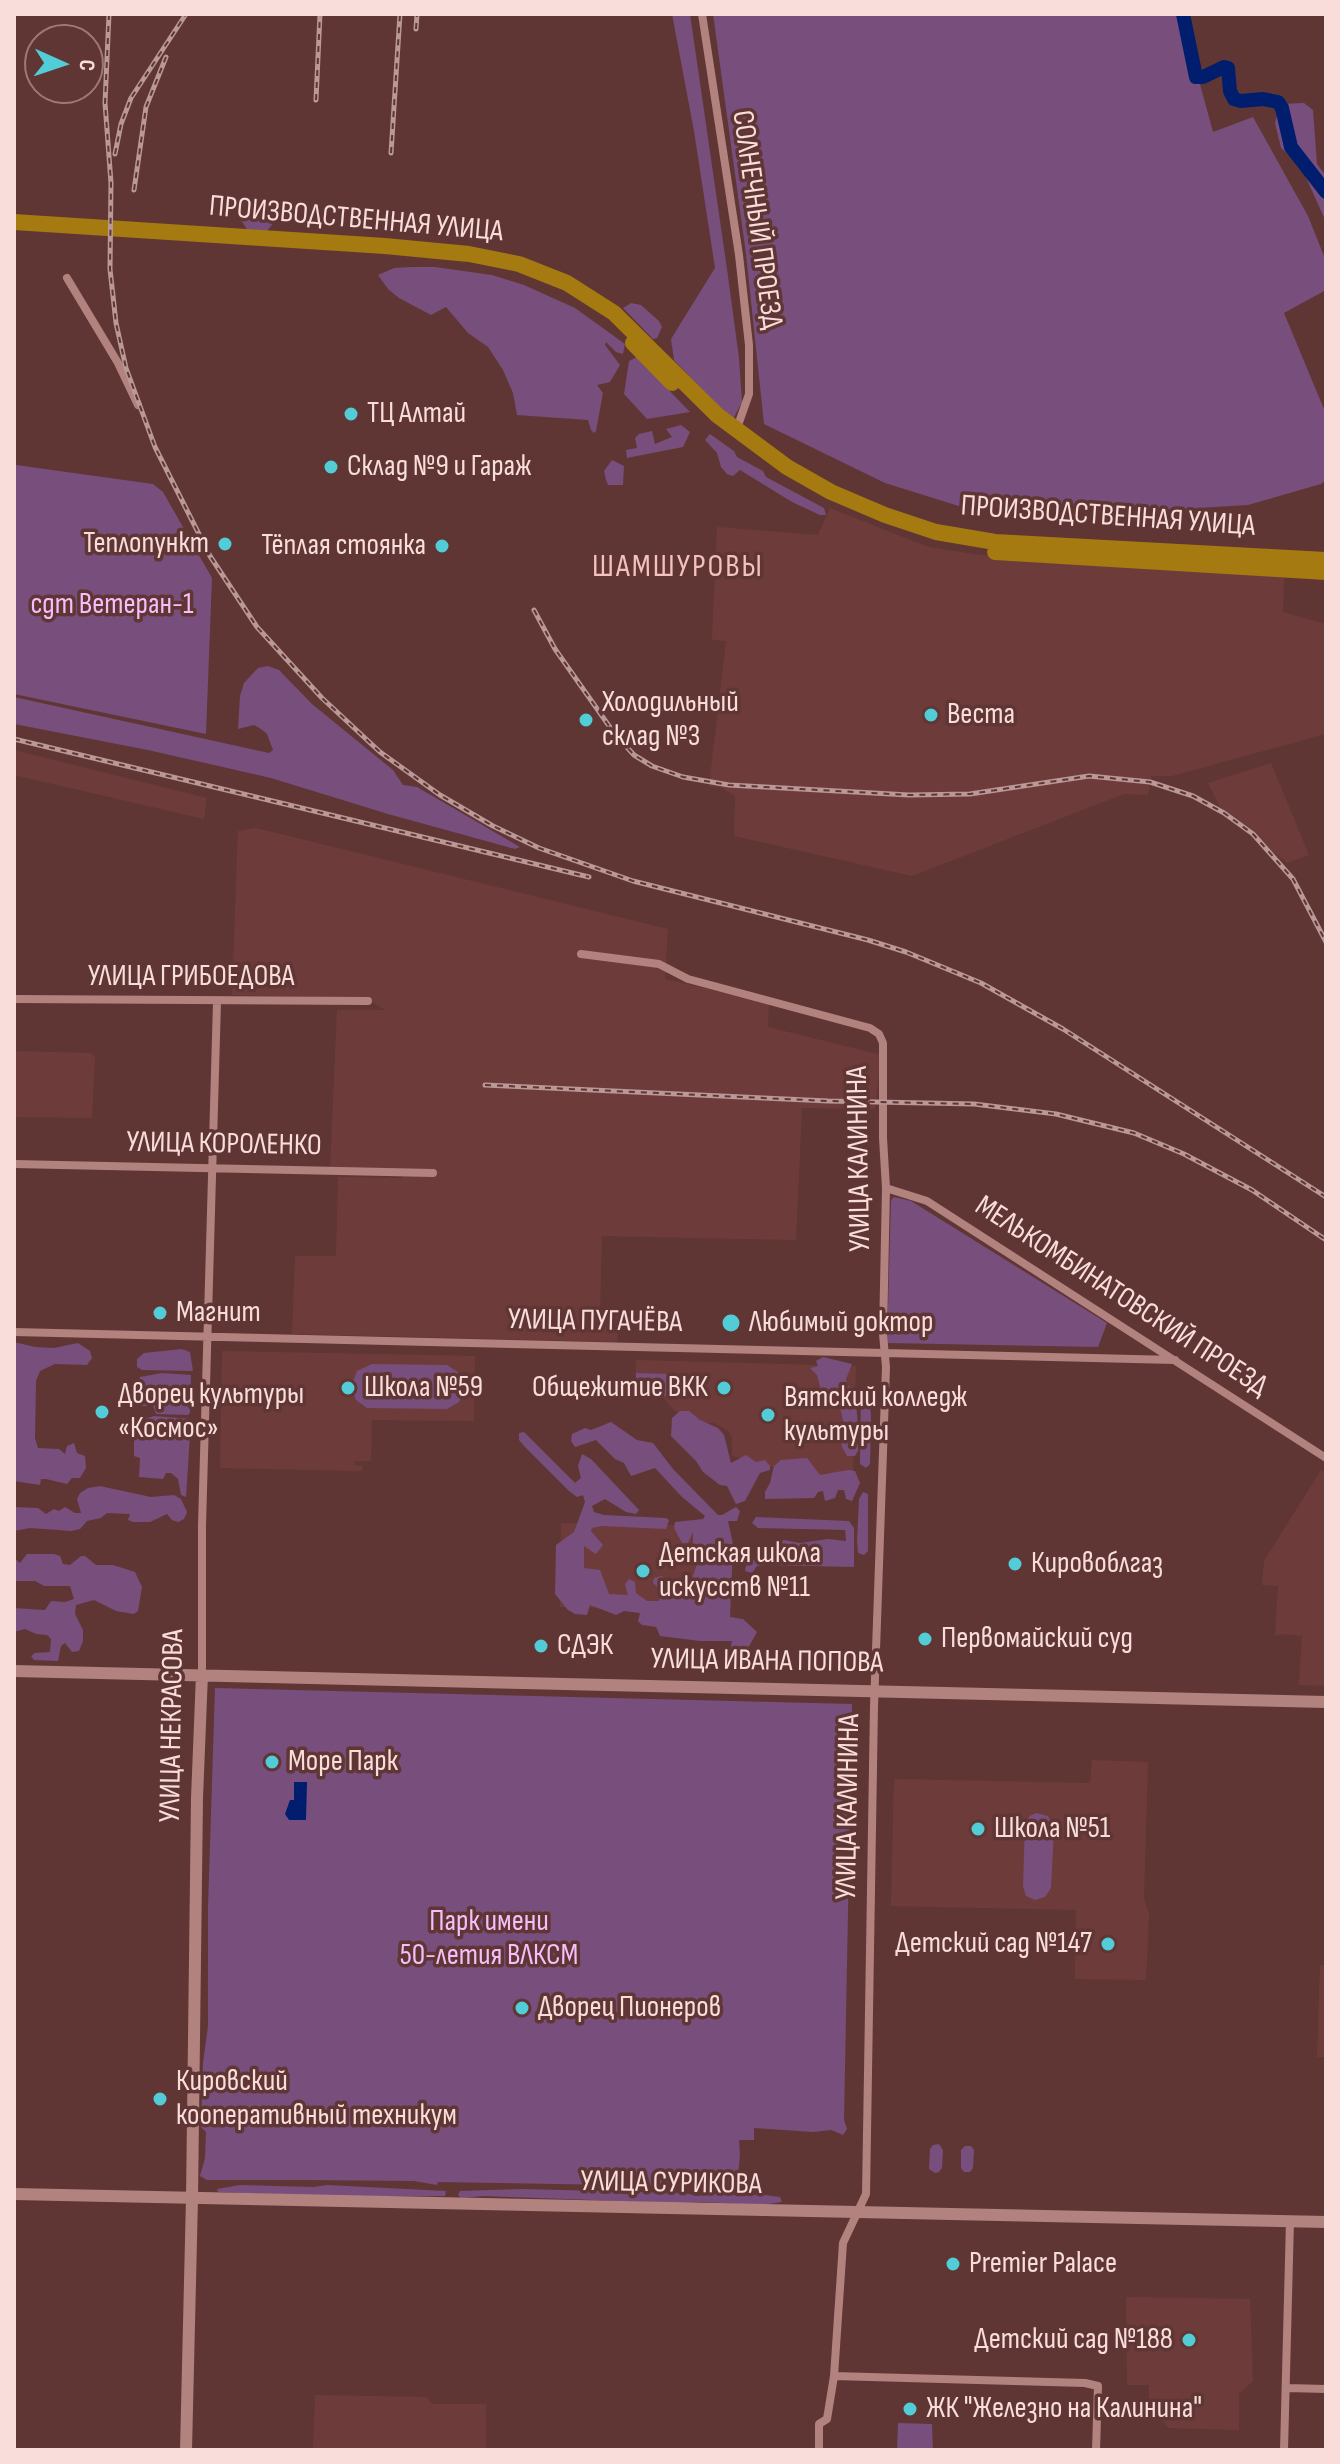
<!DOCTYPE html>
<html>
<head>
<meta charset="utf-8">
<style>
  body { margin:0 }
  #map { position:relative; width:1340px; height:2464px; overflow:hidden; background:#5f3634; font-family:"Sofia Sans Condensed",sans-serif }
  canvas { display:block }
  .frame { position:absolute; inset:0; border:16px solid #f8dddb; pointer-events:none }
  .north { position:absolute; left:24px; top:24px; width:80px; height:80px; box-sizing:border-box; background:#5f3634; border:2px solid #9c7977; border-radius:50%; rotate:93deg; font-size:22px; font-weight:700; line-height:32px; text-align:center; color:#f8dddb }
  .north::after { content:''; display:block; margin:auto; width:28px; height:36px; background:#52ccd6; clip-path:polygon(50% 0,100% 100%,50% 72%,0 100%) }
</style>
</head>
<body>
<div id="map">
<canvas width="1340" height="2464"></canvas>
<div class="frame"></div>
<div class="north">С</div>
</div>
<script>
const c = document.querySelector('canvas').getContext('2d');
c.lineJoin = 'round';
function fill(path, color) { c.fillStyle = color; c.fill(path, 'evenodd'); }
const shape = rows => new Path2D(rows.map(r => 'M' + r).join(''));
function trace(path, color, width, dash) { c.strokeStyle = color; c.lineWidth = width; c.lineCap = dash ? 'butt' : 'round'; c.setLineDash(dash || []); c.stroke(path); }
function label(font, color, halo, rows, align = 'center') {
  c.font = font + ' "Sofia Sans Condensed",sans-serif'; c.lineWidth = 7; c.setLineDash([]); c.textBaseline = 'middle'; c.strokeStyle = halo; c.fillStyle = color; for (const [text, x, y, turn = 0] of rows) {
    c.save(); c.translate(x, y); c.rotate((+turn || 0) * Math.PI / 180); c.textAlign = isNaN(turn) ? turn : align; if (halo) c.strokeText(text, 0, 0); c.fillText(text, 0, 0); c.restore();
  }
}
const built = shape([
  [830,508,928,547,1028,562,1284,574,1283,612,1326,624,1326,734,1172,776,1151,776,1148,795,1124,794,912,876,734,836,735,796,720,787,709,786,726,641,712,640,717,527,818,535],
  [14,750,207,798,204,819,14,775],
  [1271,763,1309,855,1287,863,1220,807,1208,783],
  [256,828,668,929,665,979,769,1003,768,1027,881,1055,875,1109,802,1108,796,1240,602,1236,600,1312,619,1313,617,1342,292,1334,295,1256,336,1256,338,1177,402,1178,403,1172,330,1170,337,1010,385,1010,366,998,232,995,238,831],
  [14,1051,90,1053,95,1056,92,1118,14,1117],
  [222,1351,475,1356,474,1424,473,1421,372,1420,371,1461,354,1461,354,1465,363,1466,362,1471,220,1468],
  [636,1360,856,1366,853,1477,806,1476,732,1456,732,1438,729,1431,714,1423,691,1422,672,1408,664,1398,635,1397],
  [1321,1470,1326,1473,1326,1686,1299,1685,1302,1636,1284,1634,1275,1636,1278,1586,1262,1585,1264,1561],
  [561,1523,727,1526,725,1610,560,1607],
  [1092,1760,1148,1762,1144,1898,1149,1914,1146,1980,1075,1979,1076,1910,891,1906,894,1779,1090,1783],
  [1320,1965,1326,1965,1326,2057,1317,2057],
  [1126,2297,1250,2299,1253,2381,1239,2394,1239,2430,1168,2428,1149,2402,1149,2385,1127,2385],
  [315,2395,427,2397,432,2404,486,2404,486,2450,313,2450]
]);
const green = shape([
  [672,14,690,14,727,269,739,358,742,402,732,421,674,360,671,339,715,268,694,131],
  [713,14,1181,14,1213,132,1253,117,1308,216,1326,261,1326,290,1284,313,1326,414,1326,480,1321,484,1248,505,1148,511,965,508,885,483,764,424,746,254],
  [1304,103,1313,110,1317,164,1326,176,1326,222,1304,173,1296,161,1281,148,1275,123,1280,104],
  [240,218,275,221,267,231,248,231],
  [411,267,435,267,492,275,524,285,575,308,625,344,623,354,616,352,606,342,605,345,620,365,610,382,597,385,603,393,596,431,594,433,591,430,588,420,517,415,513,393,503,370,488,347,468,333,446,307,431,315,399,298,388,289,378,275,394,268],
  [631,303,641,305,659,321,662,327,657,338,653,339,623,308],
  [637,357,690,412,647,419,624,394,629,361],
  [681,425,690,432,683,447,627,458,626,450,637,448,635,438,639,434,652,431,655,444,672,437,666,429],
  [710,434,734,451,737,457,763,471,766,477,824,508,826,515,820,515,792,502,740,470,733,476,727,474,721,467,717,453,705,440],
  [612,460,624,466,623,485,608,485,606,480,604,471],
  [16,465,153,484,163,492,212,578,206,734,14,694,14,476],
  [268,666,279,670,312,704,393,770,403,785,417,787,520,847,515,849,388,814,271,778,148,750,14,724,14,697,269,753,273,750,267,734,261,729,254,725,238,729,240,696,244,683,258,668],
  [894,1197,911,1201,1107,1323,1098,1347,887,1343,891,1200],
  [14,1342,35,1347,54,1348,78,1343,90,1351,92,1358,87,1365,55,1364,40,1371,36,1381,35,1438,38,1448,59,1449,65,1454,67,1446,74,1443,77,1453,85,1456,86,1468,80,1478,72,1478,67,1484,46,1479,41,1479,40,1485,14,1481],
  [182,1349,190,1352,193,1371,142,1370,137,1367,137,1359,144,1353],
  [823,1357,852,1364,846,1379,847,1385,855,1390,859,1439,858,1451,855,1456,847,1456,842,1447,841,1437,845,1430,840,1407,825,1406,817,1375,810,1368,818,1366,816,1361],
  [372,1364,447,1365,462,1375,464,1391,459,1402,447,1409,367,1408,356,1400,351,1387,357,1371],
  [162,1373,191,1375,190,1413,188,1415,156,1414,153,1406,138,1406,136,1388,140,1377],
  [636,1373,670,1374,670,1396,636,1395],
  [863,1388,870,1392,871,1421,870,1464,866,1468,860,1464,860,1456,861,1395],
  [680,1411,689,1411,700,1420,718,1428,724,1435,731,1463,746,1455,756,1462,765,1460,770,1466,770,1470,760,1473,745,1501,736,1504,727,1486,720,1485,703,1472,696,1461,671,1436,672,1418],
  [154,1416,191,1419,186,1497,181,1495,178,1479,171,1473,166,1473,163,1479,139,1477,140,1458,134,1456,134,1432,141,1420],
  [611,1422,637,1440,653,1443,673,1469,718,1515,722,1515,736,1507,740,1511,737,1521,728,1521,733,1544,730,1617,743,1619,757,1632,743,1657,739,1672,730,1651,732,1641,700,1641,660,1636,656,1627,642,1625,638,1621,640,1613,624,1611,616,1615,590,1605,587,1615,575,1614,568,1610,555,1594,556,1545,574,1532,585,1502,583,1495,577,1497,569,1491,525,1447,519,1440,519,1433,524,1432,575,1483,581,1478,578,1466,582,1454,591,1459,639,1510,636,1514,626,1512,605,1499,592,1506,594,1512,604,1515,666,1518,669,1520,666,1529,602,1526,592,1528,591,1531,603,1545,596,1554,584,1546,584,1568,600,1570,609,1594,628,1595,625,1584,629,1579,635,1582,636,1593,647,1601,659,1601,661,1590,653,1583,654,1578,662,1576,672,1587,701,1594,704,1589,692,1579,697,1564,693,1561,693,1532,688,1543,682,1543,674,1528,675,1522,703,1519,705,1516,682,1497,655,1468,631,1476,624,1463,615,1459,596,1440,575,1447,571,1441,572,1434,585,1428,591,1430],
  [807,1458,820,1475,848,1470,855,1471,860,1483,852,1501,846,1499,844,1490,838,1490,835,1498,825,1501,823,1491,818,1492,814,1498,765,1499,765,1492,770,1483,774,1466,781,1460],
  [100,1486,151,1497,174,1495,181,1499,187,1512,184,1519,178,1522,172,1520,167,1514,150,1522,133,1522,128,1520,130,1514,107,1513,101,1518,87,1521,80,1529,71,1531,30,1528,14,1531,14,1507,38,1508,46,1514,54,1509,59,1511,65,1507,75,1513,81,1513,77,1499,80,1493,88,1488],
  [863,1492,868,1494,868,1551,864,1555,858,1553,857,1541,859,1499],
  [756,1517,849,1521,854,1528,854,1567,764,1565,757,1566,752,1573,745,1571,747,1562,770,1555,776,1543,784,1540,800,1543,828,1539,846,1541,845,1530,758,1528,752,1523],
  [27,1554,54,1554,60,1556,63,1564,70,1565,81,1556,85,1556,96,1565,113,1565,135,1572,142,1587,138,1611,134,1614,116,1611,94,1600,76,1605,75,1614,83,1630,83,1641,79,1651,72,1652,65,1643,61,1646,58,1661,34,1660,31,1656,35,1653,50,1652,51,1639,47,1635,36,1634,25,1629,14,1632,14,1608,45,1610,51,1601,65,1602,74,1599,70,1586,44,1586,35,1581,14,1581,14,1558,20,1563],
  [215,1688,852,1704,844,2120,847,2129,843,2135,831,2130,813,2132,754,2128,754,2140,739,2140,740,2155,737,2187,438,2182,437,2185,414,2181,302,2180,207,2180,200,2176,205,2158,206,2132,201,2127,203,2063,208,2026,208,1907],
  [1036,1813,1048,1816,1054,1829,1051,1888,1045,1897,1035,1900,1026,1896,1023,1886,1025,1823,1030,1816],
  [939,2144,943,2150,942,2168,939,2172,935,2173,929,2169,930,2149,933,2145],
  [965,2146,971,2146,974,2150,973,2168,970,2172,964,2172,961,2168,961,2150],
  [240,2185,314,2187,327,2185,446,2191,445,2196,319,2196,218,2192,217,2189],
  [521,2189,686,2193,697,2196,715,2194,765,2195,780,2197,782,2202,762,2205,701,2202,674,2203,483,2196,461,2198,458,2195,460,2191],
  [898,2423,932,2424,933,2450,897,2450]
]);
const water = shape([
  [294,1782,307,1782,306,1820,289,1820,285,1814,290,1800,294,1800]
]);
const river = shape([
  [1183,14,1196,77,1203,77,1224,67,1228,68,1230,91,1234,99,1241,101,1263,99,1278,102,1282,108,1291,147,1326,192]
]);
const street = shape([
  [702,14,739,255,749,345,749,394,736,431],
  [67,278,118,363,138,405],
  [581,954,659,964,688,979,870,1028,879,1034,883,1043,883,1138,886,1188,883,1334,886,1367,874,1706,866,2194,843,2243,834,2376,827,2419,819,2424,819,2450],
  [14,999,368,1001],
  [14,1164,433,1173],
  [886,1188,927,1201,1326,1458],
  [14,1332,1175,1360],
  [202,1674,202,1525,217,1002],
  [834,2376,1085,2383,1098,2386,1096,2450],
  [1286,2388,1326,2389],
  [1284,2450,1290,2221]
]);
const secondary = shape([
  [14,1671,1326,1702],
  [14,2194,1326,2222],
  [186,2450,192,2198,197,1798,202,1674]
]);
const highway = shape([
  [14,222,385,246,469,254,519,264,567,283,614,313,717,415,787,467,831,492,885,515,936,532,995,542,1326,560],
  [633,343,672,383],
  [995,552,1326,572]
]);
const rail = shape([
  [109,14,105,103,111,183,110,269,116,323,126,368,155,447,210,556,257,627,322,698,380,752,440,795,493,826,539,848,633,881,868,940,906,952,981,983,1063,1029,1326,1197],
  [416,29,417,14],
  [316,100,320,14],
  [391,153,400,14],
  [115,154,121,124,131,98,186,14],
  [134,190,146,107,166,57],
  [534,610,555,649,614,733,634,755,652,766,683,777,729,785,909,795,970,794,1089,776,1150,782,1193,796,1224,813,1253,834,1293,879,1326,942],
  [14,739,589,877],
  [485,1085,828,1101,974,1104,1056,1114,1134,1133,1184,1154,1252,1190,1326,1240]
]);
const markers = [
  [351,414,8,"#52ccd6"],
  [331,467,8,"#52ccd6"],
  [225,544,8,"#52ccd6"],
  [442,546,8,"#52ccd6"],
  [931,715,8,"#52ccd6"],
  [586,720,8,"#52ccd6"],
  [160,1313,8,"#52ccd6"],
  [731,1323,10,"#52ccd6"],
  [348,1388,8,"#52ccd6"],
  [724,1388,8,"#52ccd6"],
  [102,1412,8,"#52ccd6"],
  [768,1415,8,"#52ccd6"],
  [1015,1564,8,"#52ccd6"],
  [643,1571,8,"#52ccd6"],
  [925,1639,8,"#52ccd6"],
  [541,1646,8,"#52ccd6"],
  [272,1762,8,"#52ccd6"],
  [978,1829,8,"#52ccd6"],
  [1108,1944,8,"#52ccd6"],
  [522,2008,8,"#52ccd6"],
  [160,2099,8,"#52ccd6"],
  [953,2264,8,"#52ccd6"],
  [1189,2340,8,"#52ccd6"],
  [910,2409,8,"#52ccd6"]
];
const streetNames = [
  ["ПРОИЗВОДСТВЕННАЯ УЛИЦА",356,220,5],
  ["СОЛНЕЧНЫЙ ПРОЕЗД",756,220,82],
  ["ПРОИЗВОДСТВЕННАЯ УЛИЦА",1108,517,4],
  ["УЛИЦА ГРИБОЕДОВА",191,977],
  ["УЛИЦА КОРОЛЕНКО",224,1145,1],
  ["УЛИЦА КАЛИНИНА",860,1159,-91],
  ["МЕЛЬКОМБИНАТОВСКИЙ ПРОЕЗД",1121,1297,33],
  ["УЛИЦА ПУГАЧЁВА",595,1322,1],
  ["УЛИЦА ИВАНА ПОПОВА",767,1662,1],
  ["УЛИЦА НЕКРАСОВА",173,1726,-89],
  ["УЛИЦА КАЛИНИНА",849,1807,-89],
  ["УЛИЦА СУРИКОВА",671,2184,1]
];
const poiNames = [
  ["ТЦ Алтай",367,414],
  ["Склад №9 и Гараж",347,467],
  ["Теплопункт",209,544,"right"],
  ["Тёплая стоянка",426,546,"right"],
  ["Холодильный",602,703],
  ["склад №3",602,737],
  ["Веста",947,715],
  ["Магнит",176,1313],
  ["Любимый доктор",749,1323],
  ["Школа №59",364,1388],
  ["Общежитие ВКК",708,1388,"right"],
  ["Дворец культуры",118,1395],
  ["«Космос»",118,1429],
  ["Вятский колледж",784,1398],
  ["культуры",784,1432],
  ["Детская школа",659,1554],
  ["искусств №11",659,1588],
  ["Кировоблгаз",1031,1564],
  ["Первомайский суд",941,1639],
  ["СДЭК",557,1646],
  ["Море Парк",288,1762],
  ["Школа №51",994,1829],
  ["Детский сад №147",1092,1944,"right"],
  ["Дворец Пионеров",538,2008],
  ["Кировский",176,2082],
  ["кооперативный техникум",176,2116],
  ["Premier Palace",969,2264],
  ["Детский сад №188",1173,2340,"right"],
  ["ЖК \"Железно на Калинина\"",926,2409]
];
const parkNames = [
  ["сдт Ветеран-1",112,605],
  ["Парк имени",489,1922],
  ["50-летия ВЛКСМ",489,1956]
];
const neighbourhoodNames = [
  ["ШАМШУРОВЫ",678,568]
];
fill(built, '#6d3c3a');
fill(green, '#784e7d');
fill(water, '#001d6e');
trace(river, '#001d6e', 14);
trace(street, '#b2827f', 8);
trace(secondary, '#b2827f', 12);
trace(highway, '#a57a10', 16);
trace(rail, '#b99896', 5);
trace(rail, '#5f3634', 2, [6]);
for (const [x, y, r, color] of markers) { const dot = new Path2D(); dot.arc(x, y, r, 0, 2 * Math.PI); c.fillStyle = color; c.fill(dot); trace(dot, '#5f3634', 3); }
label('30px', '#f8dddb', '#5f3634', streetNames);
label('30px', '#f8dddb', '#5f3634', poiNames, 'left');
label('30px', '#f5bdfb', '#5f3634', parkNames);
c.letterSpacing = '2px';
label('32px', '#f4c1bd', '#5f3634', neighbourhoodNames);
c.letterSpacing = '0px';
</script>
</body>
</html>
